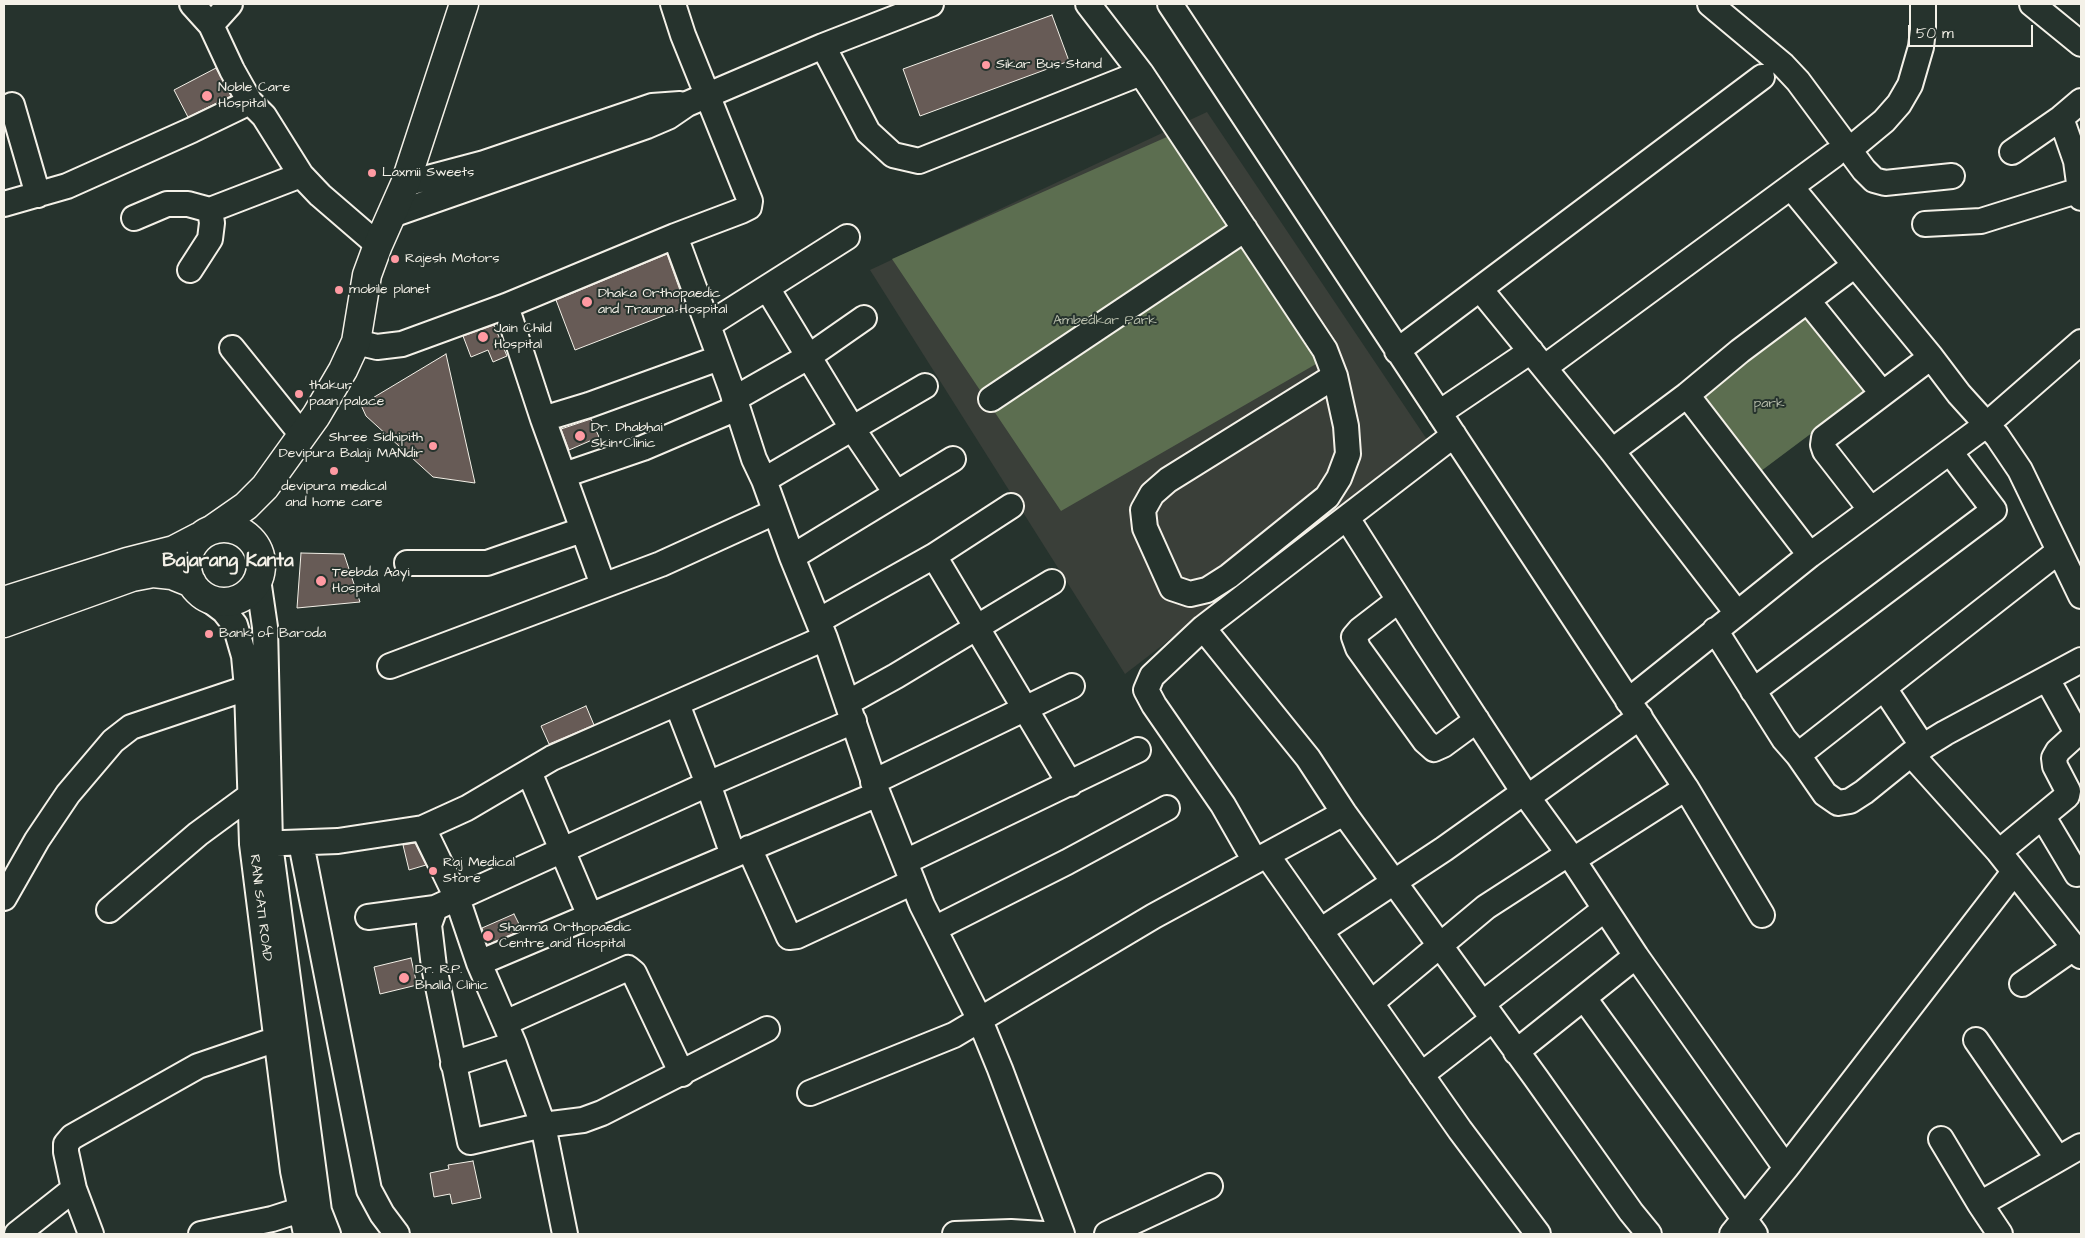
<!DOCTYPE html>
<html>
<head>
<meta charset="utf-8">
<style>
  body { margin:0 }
  #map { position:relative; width:2085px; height:1238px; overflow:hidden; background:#26332d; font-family:"Architects Daughter",sans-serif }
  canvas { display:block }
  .frame { position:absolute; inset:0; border:5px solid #f4f1e8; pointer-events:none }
  .scale { position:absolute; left:1908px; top:25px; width:125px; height:22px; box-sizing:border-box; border:2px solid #f4f1e8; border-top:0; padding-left:6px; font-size:15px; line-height:18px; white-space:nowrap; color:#f4f1e8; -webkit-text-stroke:4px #26332d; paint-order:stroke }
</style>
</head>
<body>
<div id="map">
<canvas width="2085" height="1238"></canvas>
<div class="frame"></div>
<div class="scale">50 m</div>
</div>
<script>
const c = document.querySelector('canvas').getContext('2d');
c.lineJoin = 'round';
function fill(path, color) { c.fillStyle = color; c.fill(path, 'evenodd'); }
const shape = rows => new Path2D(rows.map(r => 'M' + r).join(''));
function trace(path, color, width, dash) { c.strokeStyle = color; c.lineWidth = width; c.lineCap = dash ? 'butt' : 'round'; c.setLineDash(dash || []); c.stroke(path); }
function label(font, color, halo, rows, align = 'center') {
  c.font = font + ' "Architects Daughter",sans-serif'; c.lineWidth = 4; c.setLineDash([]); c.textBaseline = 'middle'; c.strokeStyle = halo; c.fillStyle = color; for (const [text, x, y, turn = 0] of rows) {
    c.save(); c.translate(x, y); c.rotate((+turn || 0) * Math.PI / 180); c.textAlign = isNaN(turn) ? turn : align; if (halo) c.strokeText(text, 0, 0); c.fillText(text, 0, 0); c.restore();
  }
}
const built = shape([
  [1207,112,1428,441,1125,674,870,270]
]);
const green = shape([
  [1178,132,1323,360,1061,511,892,259],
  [1804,316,1876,385,1757,474,1692,401]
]);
const building = shape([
  [1052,15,1069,61,920,116,903,69,1052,15],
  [216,68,231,96,188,117,174,90,216,68],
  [667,254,686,307,575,350,556,300,667,254],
  [494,325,507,356,493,362,488,350,471,357,463,336,494,325],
  [446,354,475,483,433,477,366,416,361,405,446,354],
  [591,419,599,437,569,450,561,429,591,419],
  [301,553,344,554,360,602,297,608,301,553],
  [586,706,594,725,549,744,541,726,586,706],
  [415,843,426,865,409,870,403,845,415,843],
  [514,914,522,930,487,945,482,928,514,914],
  [411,958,417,985,380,994,374,967,411,958],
  [473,1161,481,1198,452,1204,450,1194,434,1197,430,1173,449,1169,448,1165,473,1161]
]);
const minor = shape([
  [192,4,211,25,232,70,250,102,264,116,301,175,320,195,378,245],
  [673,4,683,35,750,201,749,207,741,211,675,236,731,388,754,459,764,480,792,557,825,638,878,794,922,905,979,1018,1000,1069,1062,1234],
  [1088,4,1141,73,1325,350,1335,376,1346,426,1348,454,1339,478,1327,497,1229,576,1207,590,1190,594,1172,588,1145,528,1143,510,1152,494,1168,480,1335,376],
  [1170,4,1686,788,1762,915],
  [1710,4,1783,65,1798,81,1864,170,1874,180,1885,183,1952,176],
  [2032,4,2081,44],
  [211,25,230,4],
  [823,46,868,132,893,155,919,161,1141,73],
  [12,105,38,195],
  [2061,118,2076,161,2081,198],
  [1849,150,1884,121,1899,104,1910,85,1921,47,1923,30,1923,4],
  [2012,152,2061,118,2081,101],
  [405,184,484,163,652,106,680,104],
  [1791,187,1931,357,1959,394,1997,436,2020,470,2081,596],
  [4,204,67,186,192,130,250,102],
  [392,215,647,126,668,117,687,104,823,46,931,4],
  [134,218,167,204,188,204,210,210,301,175],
  [1925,224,1981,221,2080,190],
  [190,270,210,239,212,223,210,210],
  [767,288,852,428,896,493],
  [1480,289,1612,451,1737,613],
  [1808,301,1882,393],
  [506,306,543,419,603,585],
  [708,325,847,237],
  [356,342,377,347,402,344,506,306,675,236],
  [232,348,302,435],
  [1397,351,1762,77],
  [1545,367,1834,155],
  [1687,395,1810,555],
  [734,399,808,357,864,318],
  [991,399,1245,229],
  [1439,413,1531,351],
  [543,419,589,405,719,358],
  [1612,451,1687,395,1740,351,1855,265],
  [564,475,643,448,737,408],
  [764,480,925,386],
  [1871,510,1825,451,1823,445,1824,438,1931,357],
  [1347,518,1425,641,1521,788,1571,857,1636,956,1516,1052],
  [934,556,1070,784],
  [792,557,953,459],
  [407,563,487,563,582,530],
  [258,579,265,627,270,844,319,1211,328,1234],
  [203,595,224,611,235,625,244,656,247,688,252,844,293,1171,306,1234],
  [1399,600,1360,630,1354,637,1358,648,1425,741,1434,749,1443,745,1477,720],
  [818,621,934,556,1011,506],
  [1203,628,1308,758,1344,813,1536,1078,1631,1212,1649,1234],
  [1715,630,1784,739,1798,755,1825,794,1838,803,1850,801,1864,792,1911,754,1945,733,2081,660],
  [390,666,661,564,775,512],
  [2047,679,2077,733],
  [1884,688,1923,747],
  [1753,691,1994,510,1950,452],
  [1628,701,1810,555,1986,425,2081,342],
  [847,703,896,676,1052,582],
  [677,704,708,784,733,855],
  [1911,754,1999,852,2081,956],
  [1798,755,2059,551],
  [529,772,590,916],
  [873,782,1072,686],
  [1528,797,1640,717],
  [2043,817,2077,874],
  [423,828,457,898,479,963,514,1044,543,1125,565,1234],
  [301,843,369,1190,382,1214,397,1234],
  [256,844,338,841,423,828,467,808,552,758,825,638],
  [749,848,789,937,797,936,913,882],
  [1999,852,2067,796,2068,791,2055,766,2054,758,2058,751,2081,730],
  [1267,855,1460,1130,1538,1234],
  [1573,860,1686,788],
  [1255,861,1223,805,1154,705,1146,690,1152,676,1203,628,1454,435],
  [905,862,1138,750],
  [4,898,37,840,68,794,113,741,131,727,247,688],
  [435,908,429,925,434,967,470,1142,543,1125,583,1120,602,1113,767,1029],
  [109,910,198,834,251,795],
  [368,917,435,908,708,784,854,721],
  [934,929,1067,862,1167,808],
  [1320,931,1444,849,1524,792],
  [1636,956,1786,1168],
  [479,963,878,794],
  [2022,984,2075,947],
  [1584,998,1755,1234],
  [1371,1003,1486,907,1568,854],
  [1482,1004,1605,909],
  [505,1023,628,968,634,973,682,1074],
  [1976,1040,2058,1159],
  [453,1064,514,1044],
  [1421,1075,1493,1019],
  [810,1093,954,1035,1154,916,1344,813],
  [1941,1139,1980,1204,2000,1234],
  [1980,1204,2081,1146],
  [17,1234,74,1189],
  [91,1234,74,1189,66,1152,66,1144,72,1137,198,1066,277,1039],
  [201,1234,272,1219,300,1210],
  [955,1234,1011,1232,1043,1234],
  [1107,1234,1210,1186],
  [1732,1234,1786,1168,2014,872]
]);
const major = shape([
  '187 565a37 37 0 1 1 74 0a37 37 0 1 1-74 0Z',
  [213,529,246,506,265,487,316,416,343,370,356,342,367,275,378,245,405,184,464,4],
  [4,601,127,562,174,550,199,537],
  [4,623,132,577,153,573,172,575,192,583]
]);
const markers = [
  [986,65,5,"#ff9aa2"],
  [207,96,6,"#ff9aa2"],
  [372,173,5,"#ff9aa2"],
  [395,259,5,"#ff9aa2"],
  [339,290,5,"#ff9aa2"],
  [587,302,6,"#ff9aa2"],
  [483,337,6,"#ff9aa2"],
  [299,394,5,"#ff9aa2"],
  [580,436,6,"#ff9aa2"],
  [433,446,5,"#ff9aa2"],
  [334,471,5,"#ff9aa2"],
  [321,581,6,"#ff9aa2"],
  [209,634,5,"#ff9aa2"],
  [433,871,5,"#ff9aa2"],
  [488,936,6,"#ff9aa2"],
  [404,978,6,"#ff9aa2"]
];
const poiNames = [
  ["Sikar Bus Stand",996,65],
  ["Noble Care",218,88],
  ["Hospital",218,104],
  ["Laxmii Sweets",382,173],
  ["Rajesh Motors",405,259],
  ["mobile planet",349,290],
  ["Dhaka Orthopaedic",598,294],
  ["and Trauma Hospital",598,310],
  ["Jain Child",494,329],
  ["Hospital",494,345],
  ["thakur",309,386],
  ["paan palace",309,402],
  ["Dr. Dhabhai",591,428],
  ["Skin Clinic",591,444],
  ["Shree Sidhipith",423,438,"right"],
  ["Devipura Balaji MANdir",423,454,"right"],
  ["devipura medical",334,487,"center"],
  ["and home care",334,503,"center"],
  ["Teebda Aayi",332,573],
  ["Hospital",332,589],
  ["Bank of Baroda",219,634],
  ["Raj Medical",443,863],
  ["Store",443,879],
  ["Sharma Orthopaedic",499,928],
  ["Centre and Hospital",499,944],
  ["Dr. R.P.",415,970],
  ["Bhalla Clinic",415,986]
];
const parkNames = [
  ["Ambedkar Park",1105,321],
  ["park",1769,404]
];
const streetNames = [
  ["RANI SATI ROAD",260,908,83]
];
const districtNames = [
  ["Bajarang Kanta",228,562]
];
fill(built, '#3a3f39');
fill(green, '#5c6e50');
fill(building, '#675b56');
trace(building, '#f4f1e8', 1);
trace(minor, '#f4f1e8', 28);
trace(major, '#f4f1e8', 31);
trace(minor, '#26332d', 24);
trace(major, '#26332d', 28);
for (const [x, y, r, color] of markers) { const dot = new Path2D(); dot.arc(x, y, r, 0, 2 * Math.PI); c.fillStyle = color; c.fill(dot); trace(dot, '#26332d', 2); }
label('14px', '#f4f1e8', '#26332d', poiNames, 'left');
label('14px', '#b7bdab', '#26332d', parkNames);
label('14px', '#f4f1e8', '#26332d', streetNames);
label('bold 19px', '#f4f1e8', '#26332d', districtNames);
</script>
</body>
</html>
